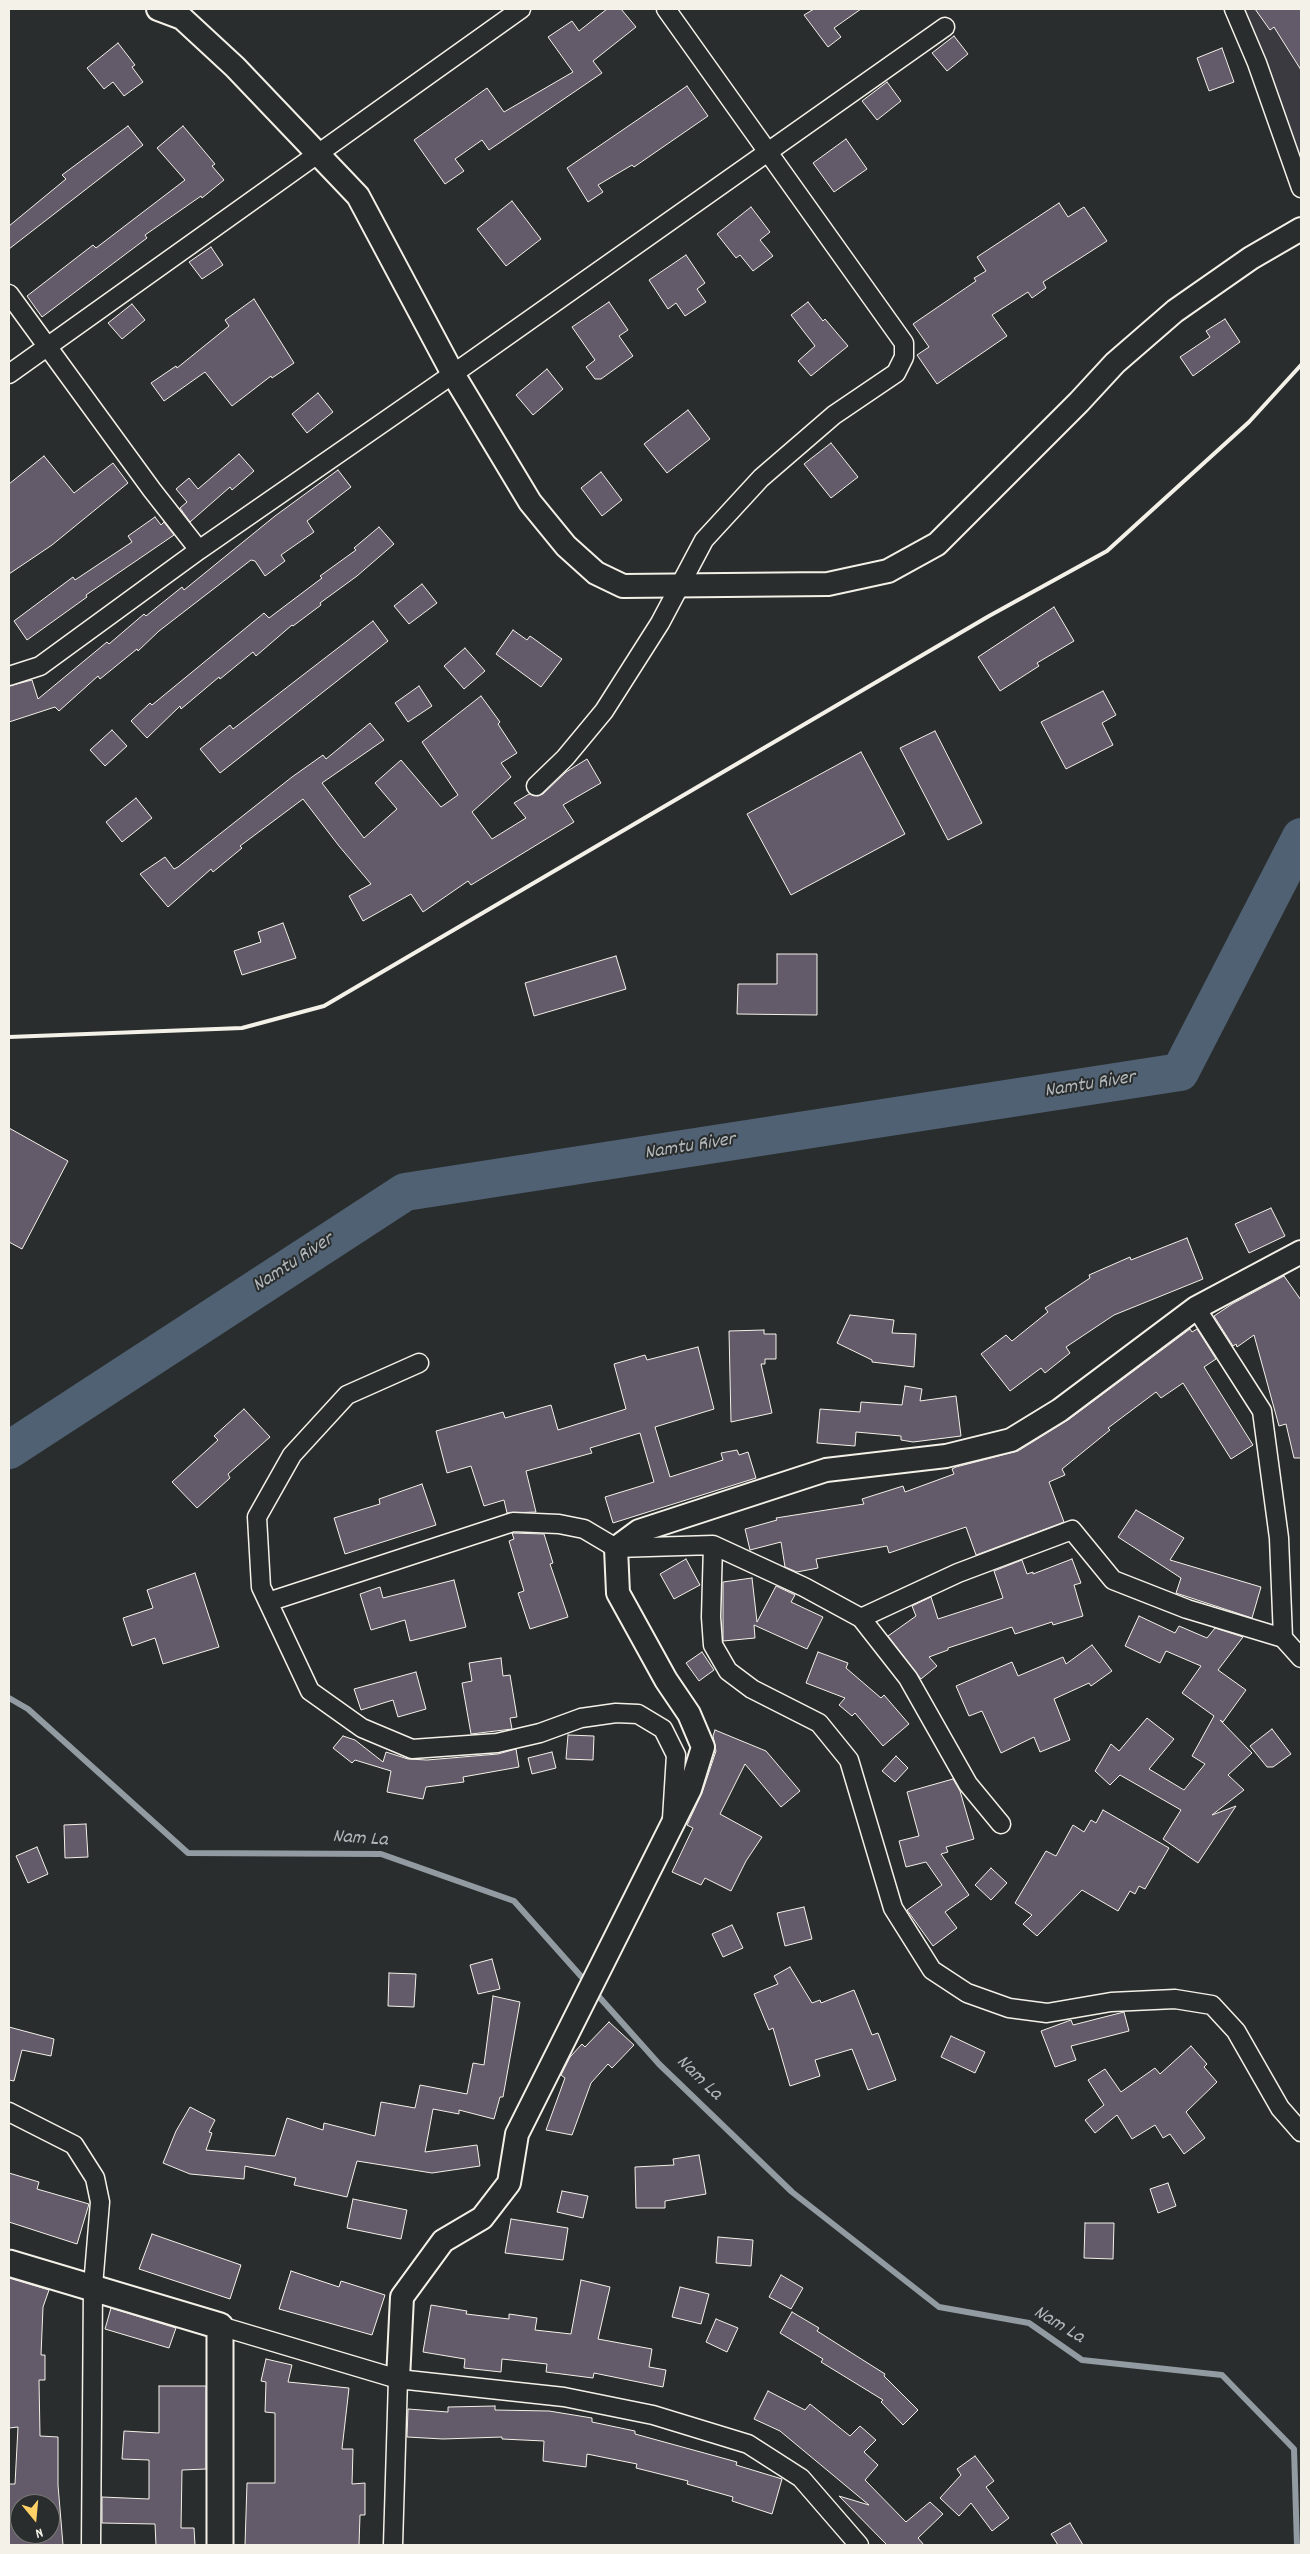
<!DOCTYPE html>
<html>
<head>
<meta charset="utf-8">
<style>
  body { margin:0 }
  #map { position:relative; width:1310px; height:2554px; overflow:hidden; background:#2a2d2e; font-family:Dekko,sans-serif }
  canvas { display:block }
  .frame { position:absolute; inset:0; border:10px solid #f4f1e8; pointer-events:none }
  .north { position:absolute; left:10px; top:2494px; width:50px; height:50px; box-sizing:border-box; background:#2a2d2e; border:1px solid #7b7b78; border-radius:50%; rotate:163deg; font-size:14px; font-weight:700; line-height:20px; text-align:center; color:#f4f1e8 }
  .north::after { content:''; display:block; margin:auto; width:18px; height:22px; background:#ffd166; clip-path:polygon(50% 0,100% 100%,50% 72%,0 100%) }
</style>
</head>
<body>
<div id="map">
<canvas width="1310" height="2554"></canvas>
<div class="frame"></div>
<div class="north">N</div>
</div>
<script>
const c = document.querySelector('canvas').getContext('2d');
c.lineJoin = 'round';
function fill(path, color) { c.fillStyle = color; c.fill(path, 'evenodd'); }
const shape = rows => new Path2D(rows.map(r => 'M' + r).join(''));
function trace(path, color, width, dash) { c.strokeStyle = color; c.lineWidth = width; c.lineCap = dash ? 'butt' : 'round'; c.setLineDash(dash || []); c.stroke(path); }
function label(font, color, halo, rows, align = 'center') {
  c.font = font + ' Dekko,sans-serif'; c.lineWidth = 4; c.setLineDash([]); c.textBaseline = 'middle'; c.strokeStyle = halo; c.fillStyle = color; for (const [text, x, y, turn = 0] of rows) {
    c.save(); c.translate(x, y); c.rotate((+turn || 0) * Math.PI / 180); c.textAlign = isNaN(turn) ? turn : align; if (halo) c.strokeText(text, 0, 0); c.fillText(text, 0, 0); c.restore();
  }
}
const built = shape([
  [1240,9,1301,9,1301,157,1289,126]
]);
const stream = shape([
  [9,1698,28,1709,188,1853,381,1854,514,1901,587,1983],
  [593,1990,659,2064,792,2192,939,2307,1029,2323,1082,2360,1222,2375,1294,2449,1297,2545]
]);
const river = shape([
  [9,1450,405,1192,1180,1072,1301,837]
]);
const building = shape([
  [607,9,621,9,636,27,593,61,602,73,489,150,482,140,455,159,464,171,445,184,414,140,487,88,504,112,573,72,548,37,572,21,579,31,607,9],
  [814,9,861,9,834,28,841,37,828,47,804,15,814,9],
  [1255,9,1301,9,1301,70,1274,27,1270,30,1255,9],
  [954,36,968,54,947,71,932,53,954,36],
  [118,43,135,65,132,67,143,82,124,96,113,82,104,89,87,68,118,43],
  [1222,48,1234,82,1209,91,1197,58,1222,48],
  [887,82,901,101,877,120,862,101,887,82],
  [687,86,708,116,634,167,632,165,598,185,603,192,588,202,567,168,687,86],
  [128,126,143,145,9,249,9,226,66,179,62,175,128,126],
  [183,126,215,164,212,166,224,180,202,198,201,196,145,235,147,238,42,317,27,296,93,245,96,248,185,180,157,148,183,126],
  [846,139,867,169,834,192,813,163,846,139],
  [512,201,541,239,506,266,477,229,512,201],
  [1059,203,1068,217,1084,207,1107,241,1043,282,1046,288,1032,298,1028,292,992,315,1007,336,937,384,917,355,929,347,913,324,976,281,974,278,986,271,977,257,1059,203],
  [751,207,770,232,760,240,773,256,753,271,740,255,736,258,717,234,751,207],
  [211,247,223,265,202,279,189,262,211,247],
  [686,255,705,283,697,289,706,302,685,316,676,303,668,309,649,280,686,255],
  [254,299,294,363,272,378,271,376,232,406,205,372,164,401,151,383,176,366,177,368,229,326,225,320,254,299],
  [609,302,628,330,619,336,633,356,601,379,595,379,586,367,595,360,572,327,609,302],
  [808,302,823,321,825,319,848,346,811,376,798,361,815,346,791,315,808,302],
  [132,304,145,320,122,339,108,323,132,304],
  [1225,319,1240,342,1193,376,1180,357,1210,337,1206,331,1225,319],
  [547,369,563,389,533,415,516,395,547,369],
  [318,393,333,412,307,433,292,414,318,393],
  [688,410,710,439,667,473,644,444,688,410],
  [831,443,858,477,831,498,804,464,831,443],
  [239,454,254,471,232,490,230,487,190,522,180,508,187,502,176,489,189,478,198,489,239,454],
  [44,456,74,493,113,463,128,483,52,545,9,574,9,484,44,456],
  [338,470,351,487,307,521,314,532,281,555,285,561,265,576,255,561,251,560,159,631,138,651,137,649,100,679,98,676,59,711,55,707,9,722,9,686,32,680,38,699,107,642,109,644,144,614,146,616,182,587,184,590,275,516,338,470],
  [601,472,622,500,602,516,581,488,601,472],
  [155,517,161,525,164,522,174,535,86,595,87,597,27,640,14,621,73,577,75,580,132,542,128,536,155,517],
  [379,527,394,544,357,576,320,603,321,605,293,626,292,625,256,656,253,652,220,679,219,677,181,709,180,706,147,738,131,721,150,703,152,705,264,613,269,618,322,578,320,576,356,550,354,548,379,527],
  [422,584,437,603,409,624,394,606,422,584],
  [1054,607,1074,641,1037,663,1039,666,1000,691,978,657,1054,607],
  [373,621,388,641,220,773,200,749,230,725,233,729,373,621],
  [513,630,527,640,530,636,562,659,541,687,496,654,513,630],
  [465,648,485,671,464,689,444,666,465,648],
  [419,686,432,706,408,722,395,703,419,686],
  [1103,691,1116,715,1102,723,1113,745,1066,769,1041,722,1103,691],
  [481,696,500,722,498,724,517,753,501,763,511,777,472,812,492,839,526,818,514,803,529,794,538,796,543,794,566,772,587,759,601,783,563,805,574,822,471,885,468,881,423,912,411,894,363,921,349,896,371,884,339,846,303,799,240,846,242,848,213,872,211,869,168,907,140,874,165,857,174,869,178,867,292,777,323,755,326,759,370,723,384,740,322,783,364,838,397,809,375,783,401,760,441,807,458,795,422,742,481,696],
  [112,730,127,746,105,766,90,750,112,730],
  [935,731,982,823,948,840,900,748,935,731],
  [861,752,905,834,791,895,747,814,861,752],
  [136,798,152,818,122,842,106,822,136,798],
  [283,923,296,958,242,975,234,951,261,942,258,932,283,923],
  [777,954,817,954,817,1015,737,1014,738,984,777,984,777,954],
  [616,956,626,989,534,1016,525,983,616,956],
  [9,1128,68,1161,22,1249,9,1242,9,1128],
  [1271,1208,1285,1236,1249,1253,1235,1224,1271,1208],
  [1187,1238,1203,1279,1114,1315,1066,1347,1070,1353,1045,1373,1041,1368,1010,1391,981,1354,1006,1335,1012,1341,1048,1312,1045,1308,1090,1278,1089,1275,1130,1257,1131,1260,1187,1238],
  [1284,1276,1301,1300,1301,1458,1294,1458,1286,1424,1279,1426,1254,1335,1237,1347,1236,1344,1233,1346,1214,1316,1232,1304,1284,1276],
  [850,1315,894,1320,892,1333,916,1334,914,1367,872,1362,872,1360,837,1343,850,1315],
  [1190,1329,1192,1332,1197,1329,1216,1359,1204,1367,1253,1445,1231,1459,1183,1383,1161,1398,1156,1392,1108,1428,1110,1430,1062,1469,1065,1475,1049,1482,1064,1522,976,1555,966,1527,889,1553,887,1546,816,1559,818,1568,797,1572,785,1567,781,1542,750,1550,745,1529,777,1520,776,1518,864,1504,862,1499,903,1486,905,1492,954,1474,952,1469,956,1467,1018,1451,1068,1420,1190,1329],
  [764,1330,764,1334,776,1334,776,1359,765,1359,765,1364,761,1364,772,1413,731,1422,729,1331,764,1330],
  [698,1347,714,1409,655,1427,670,1477,723,1460,721,1453,737,1450,739,1455,748,1452,756,1478,613,1523,605,1497,654,1482,640,1433,590,1448,592,1453,526,1471,536,1512,507,1513,504,1500,484,1506,471,1466,447,1473,436,1431,503,1412,505,1418,551,1405,558,1430,626,1409,614,1364,645,1355,647,1360,698,1347],
  [905,1386,922,1389,920,1401,956,1396,961,1436,913,1442,901,1440,901,1436,856,1432,855,1446,817,1443,820,1409,860,1412,861,1402,902,1405,905,1386],
  [244,1409,270,1437,228,1474,230,1478,197,1508,172,1482,218,1440,214,1436,244,1409],
  [422,1484,436,1525,345,1554,334,1518,380,1504,379,1499,422,1484],
  [1136,1510,1184,1538,1170,1560,1261,1587,1252,1618,1176,1593,1181,1578,1118,1537,1136,1510],
  [512,1533,544,1534,553,1563,550,1564,568,1617,530,1629,518,1593,524,1591,509,1541,514,1539,512,1533],
  [686,1559,700,1585,674,1599,660,1574,686,1559],
  [1072,1559,1081,1583,1074,1585,1083,1616,1053,1625,1052,1622,1015,1634,1012,1627,948,1648,948,1650,929,1657,937,1666,921,1679,888,1636,916,1616,912,1606,931,1597,938,1619,1003,1598,994,1571,1022,1560,1027,1574,1033,1572,1033,1574,1072,1559],
  [195,1573,219,1647,163,1664,155,1638,132,1646,123,1618,153,1608,147,1590,195,1573],
  [752,1578,757,1622,776,1586,795,1595,791,1602,823,1617,807,1649,754,1625,755,1638,723,1641,723,1582,752,1578],
  [454,1580,466,1627,410,1641,405,1620,371,1630,360,1594,380,1587,383,1598,454,1580],
  [1139,1616,1175,1633,1179,1626,1207,1638,1215,1628,1243,1637,1218,1670,1246,1690,1223,1722,1220,1720,1252,1753,1228,1775,1244,1790,1212,1815,1236,1806,1198,1863,1163,1839,1181,1810,1120,1775,1110,1785,1095,1771,1111,1744,1119,1751,1147,1718,1174,1739,1149,1769,1184,1790,1205,1764,1192,1756,1214,1716,1182,1693,1201,1666,1166,1651,1160,1663,1125,1646,1139,1616],
  [1092,1645,1112,1671,1091,1686,1089,1683,1054,1699,1070,1740,1040,1752,1034,1737,1001,1753,982,1711,969,1716,956,1686,1012,1662,1018,1676,1063,1657,1066,1664,1092,1645],
  [702,1652,714,1670,699,1681,686,1663,702,1652],
  [818,1652,848,1663,846,1668,881,1698,884,1695,909,1724,883,1746,855,1713,852,1716,839,1705,845,1698,806,1683,818,1652],
  [501,1658,503,1676,510,1675,517,1717,510,1718,512,1729,471,1734,462,1683,472,1681,469,1663,501,1658],
  [416,1672,426,1709,398,1717,393,1700,361,1710,354,1689,416,1672],
  [1272,1729,1291,1754,1273,1767,1267,1767,1250,1746,1272,1729],
  [715,1730,766,1751,800,1791,781,1807,745,1764,720,1814,762,1837,746,1861,731,1891,705,1878,701,1885,672,1872,693,1828,687,1825,702,1793,716,1751,713,1736,715,1730],
  [568,1735,594,1736,593,1760,566,1759,568,1735],
  [343,1736,355,1740,383,1762,386,1752,408,1759,427,1760,498,1754,516,1749,519,1767,463,1777,464,1782,426,1787,423,1799,387,1792,391,1771,355,1760,352,1763,333,1748,343,1736],
  [552,1752,556,1768,532,1774,528,1758,552,1752],
  [896,1756,908,1768,895,1782,882,1771,896,1756],
  [953,1779,960,1791,974,1839,946,1847,948,1852,941,1854,969,1895,945,1912,957,1928,933,1946,907,1910,942,1885,926,1862,906,1867,899,1841,919,1836,907,1792,953,1779],
  [1103,1810,1169,1848,1145,1889,1139,1886,1135,1894,1130,1891,1118,1911,1082,1890,1037,1936,1023,1924,1032,1915,1015,1903,1046,1851,1056,1856,1073,1825,1084,1832,1091,1820,1096,1823,1103,1810],
  [86,1824,88,1857,65,1858,64,1825,86,1824],
  [37,1847,48,1874,28,1883,16,1856,37,1847],
  [991,1868,1007,1883,991,1900,975,1885,991,1868],
  [804,1907,812,1939,785,1946,777,1913,804,1907],
  [732,1925,743,1948,723,1957,712,1934,732,1925],
  [492,1959,500,1989,478,1994,470,1965,492,1959],
  [790,1967,812,2003,820,2000,821,2003,854,1990,872,2035,878,2033,896,2080,868,2090,852,2049,815,2060,820,2076,790,2086,773,2028,769,2030,754,1994,778,1984,774,1976,790,1967],
  [389,1973,416,1974,414,2007,388,2006,389,1973],
  [493,1996,520,2002,503,2097,500,2097,494,2119,459,2110,459,2114,433,2109,425,2152,477,2145,480,2166,432,2173,357,2161,347,2197,294,2185,296,2178,245,2166,244,2179,190,2174,163,2163,176,2131,190,2107,215,2120,209,2132,212,2133,206,2150,275,2156,287,2118,323,2130,324,2123,375,2136,381,2102,415,2108,420,2085,467,2094,473,2063,484,2065,493,1996],
  [1124,2012,1129,2031,1071,2046,1076,2060,1055,2067,1041,2031,1071,2020,1073,2025,1124,2012],
  [609,2022,634,2045,612,2068,608,2064,591,2083,572,2135,546,2130,565,2078,561,2075,570,2057,582,2044,585,2047,609,2022],
  [9,2027,54,2039,51,2056,22,2050,14,2081,9,2080,9,2027],
  [951,2036,985,2052,975,2073,941,2057,951,2036],
  [1191,2046,1207,2064,1204,2067,1217,2082,1186,2112,1205,2138,1184,2154,1170,2134,1163,2138,1155,2125,1132,2139,1117,2115,1095,2133,1085,2120,1104,2105,1088,2080,1105,2069,1121,2092,1155,2068,1160,2074,1191,2046],
  [699,2155,706,2194,665,2201,665,2208,636,2208,635,2167,674,2165,673,2159,699,2155],
  [9,2173,39,2182,37,2189,89,2204,77,2244,9,2222,9,2173],
  [1168,2183,1176,2206,1158,2213,1150,2189,1168,2183],
  [562,2191,588,2196,583,2218,557,2212,562,2191],
  [353,2199,407,2210,401,2239,347,2228,353,2199],
  [511,2219,568,2228,563,2260,505,2253,511,2219],
  [1085,2223,1114,2223,1113,2259,1084,2258,1085,2223],
  [152,2234,241,2265,230,2299,139,2269,152,2234],
  [718,2237,753,2240,751,2266,716,2263,718,2237],
  [291,2271,339,2287,341,2281,385,2295,372,2335,279,2309,291,2271],
  [781,2275,803,2288,791,2309,769,2297,781,2275],
  [9,2278,49,2290,43,2307,41,2355,45,2355,45,2380,39,2380,40,2436,58,2437,58,2485,63,2545,9,2545,9,2484,15,2484,18,2427,9,2428,9,2278],
  [20,2504,50,2504,50,2534,20,2534,20,2504],
  [581,2280,610,2287,598,2339,652,2349,649,2367,666,2370,663,2387,594,2373,593,2378,546,2372,547,2364,502,2359,501,2372,464,2368,465,2359,423,2352,431,2305,467,2311,466,2314,509,2319,509,2314,537,2318,535,2330,571,2334,581,2280],
  [680,2287,709,2294,701,2324,672,2317,680,2287],
  [111,2308,176,2328,169,2348,105,2329,111,2308],
  [792,2312,819,2328,817,2331,885,2374,884,2376,918,2410,903,2425,881,2402,883,2400,821,2362,823,2359,780,2333,792,2312],
  [716,2319,738,2328,727,2352,706,2342,716,2319],
  [266,2359,292,2365,288,2382,349,2388,342,2449,353,2449,352,2484,365,2483,365,2515,360,2515,359,2545,245,2545,247,2483,275,2483,275,2413,265,2412,266,2382,261,2381,266,2359],
  [159,2386,206,2386,206,2469,182,2470,181,2528,194,2528,195,2545,156,2545,155,2524,102,2523,102,2497,149,2499,149,2460,122,2459,124,2431,159,2433,159,2386],
  [768,2391,805,2410,810,2404,850,2436,860,2426,876,2440,864,2452,878,2465,865,2480,906,2522,930,2502,943,2514,918,2538,924,2545,887,2545,839,2496,869,2505,780,2431,754,2419,768,2391],
  [495,2406,495,2410,549,2411,592,2418,592,2422,635,2431,635,2434,737,2462,736,2465,782,2479,772,2514,732,2501,733,2497,687,2484,688,2481,636,2468,637,2464,587,2454,586,2467,543,2461,544,2441,502,2439,502,2437,443,2439,407,2437,408,2409,448,2412,448,2407,495,2406],
  [975,2456,994,2481,986,2487,1009,2518,992,2531,971,2503,959,2516,940,2498,961,2475,957,2469,975,2456],
  [1070,2523,1083,2545,1058,2545,1051,2534,1070,2523]
]);
const minor = shape([
  [1234,9,1257,63,1301,188],
  [9,294,152,490,199,550],
  [9,374,521,9],
  [9,676,40,666,199,550,453,374,945,27],
  [536,786,565,758,604,711,660,623,704,540,761,478,834,415,896,373,904,357,904,343,666,9],
  [1196,1308,1262,1411,1279,1538,1283,1638],
  [419,1363,347,1395,292,1455,257,1517,261,1587,310,1691,362,1728,412,1749,497,1743,540,1733,581,1718,616,1713,638,1714,663,1729,676,1755,672,1819],
  [713,1545,711,1617,713,1645,728,1671,752,1689,819,1723,849,1760,893,1908,932,1970,967,1993,1009,2008,1047,2013,1111,2002,1175,1999,1212,2005,1236,2031,1280,2108,1301,2132],
  [268,1602,513,1522,559,1524,584,1529,616,1548,713,1545,804,1587,861,1618],
  [1001,1824,968,1784,908,1678,861,1618,958,1573,1072,1530,1113,1580,1187,1609,1283,1638,1301,1658],
  [9,2112,74,2145,95,2178,100,2202,93,2286,91,2545],
  [220,2326,398,2379,564,2397,653,2415,748,2444,801,2478,859,2545],
  [393,2545,398,2379]
]);
const tertiary = shape([
  [158,9,182,18,235,67,358,196,453,374,530,502,566,546,596,573,623,586,828,584,888,571,937,544,1079,402,1115,363,1175,311,1251,258,1301,229],
  [398,2379,402,2297,443,2241,482,2218,509,2183,517,2134,690,1789,703,1747,689,1714,666,1680,618,1593,616,1548,639,1531,826,1470,946,1456,1011,1440,1060,1410,1196,1308,1301,1252]
]);
const secondary = shape([
  [9,2263,220,2326,220,2545]
]);
const rail = shape([
  [9,1037,242,1028,324,1006,989,616,1107,551,1249,422,1301,365]
]);
const waterNames = [
  ["Namtu River",1090,1086,-9],
  ["Namtu River",690,1148,-9],
  ["Namtu River",294,1264,-33],
  ["Nam La",360,1840,4],
  ["Nam La",698,2079,44],
  ["Nam La",1058,2326,31]
];
fill(built, '#3b3a40');
trace(stream, '#919ba1', 6);
trace(river, '#4f6172', 38);
fill(building, '#635a6a');
trace(building, '#f4f1e8', 1);
trace(minor, '#f4f1e8', 21);
trace(tertiary, '#f4f1e8', 26);
trace(secondary, '#f4f1e8', 29);
trace(minor, '#2a2d2e', 18);
trace(tertiary, '#2a2d2e', 22);
trace(secondary, '#2a2d2e', 25);
trace(rail, '#f4f1e8', 4);
label('italic 20px', '#b2b7b9', '#2a2d2e', waterNames);
</script>
</body>
</html>
